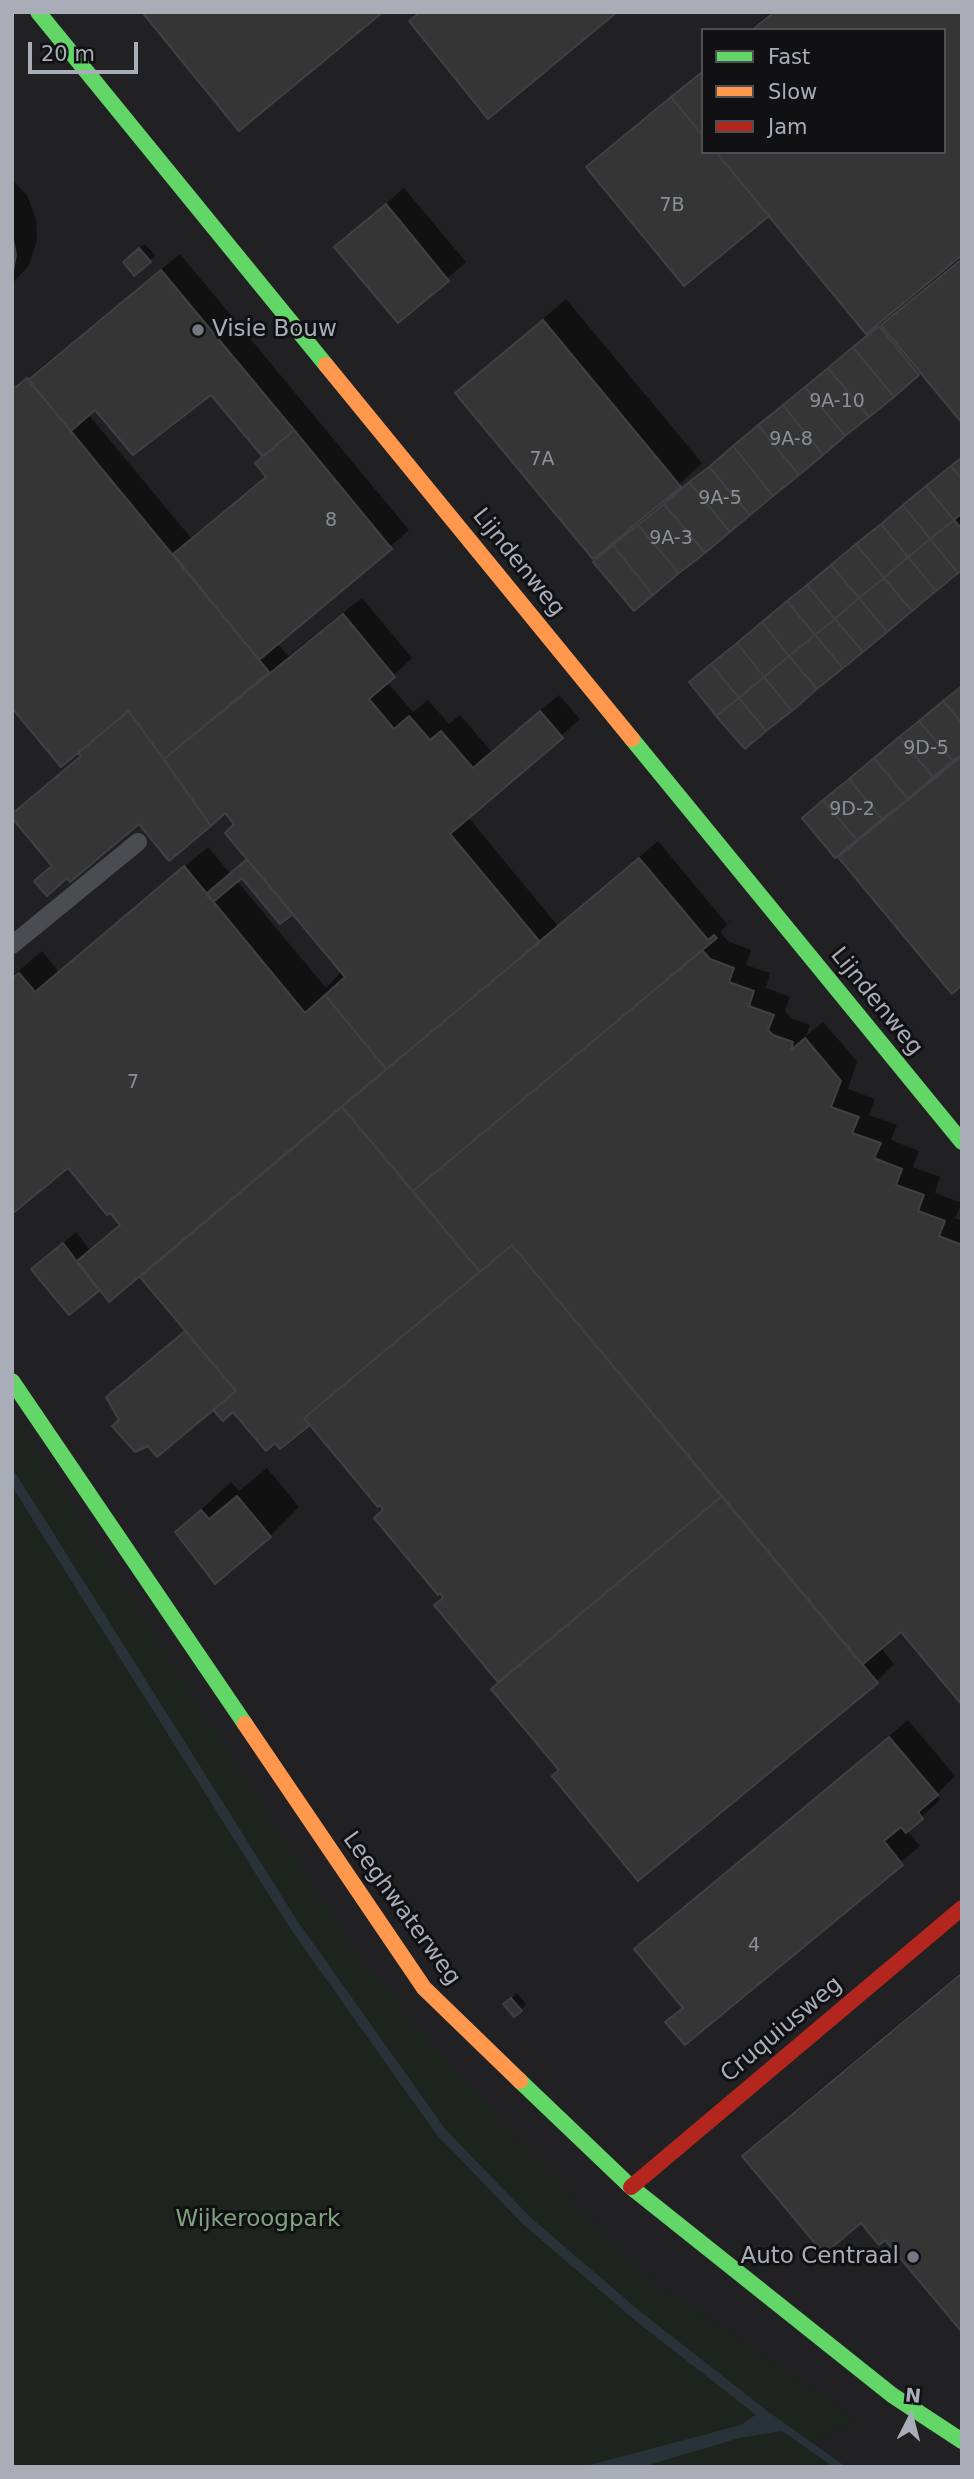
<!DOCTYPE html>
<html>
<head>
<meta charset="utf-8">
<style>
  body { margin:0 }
  #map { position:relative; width:974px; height:2479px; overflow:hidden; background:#171717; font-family:"DejaVu Sans",sans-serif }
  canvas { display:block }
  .frame { position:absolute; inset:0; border:14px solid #a8adb8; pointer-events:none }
  .legend { position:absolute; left:701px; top:28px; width:245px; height:126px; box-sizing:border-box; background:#111113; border:2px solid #4d4f55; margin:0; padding:9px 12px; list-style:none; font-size:21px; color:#a8adb8 }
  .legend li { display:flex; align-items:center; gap:14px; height:35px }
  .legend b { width:35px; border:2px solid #4d4f55 }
  .north { position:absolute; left:876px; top:2381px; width:70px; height:70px; -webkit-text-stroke:5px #111113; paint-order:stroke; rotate:6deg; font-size:19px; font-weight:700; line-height:28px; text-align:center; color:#a8adb8 }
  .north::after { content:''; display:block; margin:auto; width:24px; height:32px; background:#a8adb8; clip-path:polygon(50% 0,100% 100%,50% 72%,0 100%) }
  .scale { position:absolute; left:28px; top:42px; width:110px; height:32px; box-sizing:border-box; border:4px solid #a8adb8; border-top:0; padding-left:9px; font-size:21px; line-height:24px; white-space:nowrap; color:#a8adb8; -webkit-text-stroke:5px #111113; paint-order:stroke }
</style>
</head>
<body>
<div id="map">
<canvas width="974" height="2479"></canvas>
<div class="frame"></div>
<ul class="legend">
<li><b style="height:9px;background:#63d668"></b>Fast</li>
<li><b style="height:9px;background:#ff974d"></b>Slow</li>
<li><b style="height:9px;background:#b3261e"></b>Jam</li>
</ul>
<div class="north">N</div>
<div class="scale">20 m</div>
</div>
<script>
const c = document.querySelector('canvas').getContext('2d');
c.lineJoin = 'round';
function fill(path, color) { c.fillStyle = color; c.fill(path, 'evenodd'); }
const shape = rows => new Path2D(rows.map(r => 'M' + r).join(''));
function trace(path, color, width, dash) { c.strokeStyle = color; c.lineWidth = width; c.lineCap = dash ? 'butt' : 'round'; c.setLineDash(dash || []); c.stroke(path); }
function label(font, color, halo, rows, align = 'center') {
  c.font = font + ' "DejaVu Sans",sans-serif'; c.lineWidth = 6; c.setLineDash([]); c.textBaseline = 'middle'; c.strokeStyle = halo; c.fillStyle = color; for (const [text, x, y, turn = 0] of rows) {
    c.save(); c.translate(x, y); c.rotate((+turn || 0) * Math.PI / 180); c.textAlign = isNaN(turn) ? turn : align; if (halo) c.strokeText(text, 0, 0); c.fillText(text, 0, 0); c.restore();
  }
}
const built = shape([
  [12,12,962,12,962,2467,482,2467,12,1644],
  [703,30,944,30,944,152,703,152]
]);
const green = shape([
  [12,1412,364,1964,501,2124,662,2287,857,2419,806,2446,834,2467,12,2467]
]);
const water = shape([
  [770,2413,846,2467,834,2467,782,2431,739,2438,642,2467,582,2467,741,2425,755,2415]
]);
const shadow = shape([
  [771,12,962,12,962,253,769,213,588,167,703,69,703,152,944,152,944,30,750,30],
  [12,180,27,195,36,219,37,240,29,265,12,284],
  [404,188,466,262,398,321,337,247],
  [145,244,155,255,149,261,131,256],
  [180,254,409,530,277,643,288,656,362,598,412,658,387,682,413,712,428,700,449,724,460,715,491,751,559,695,580,719,468,817,558,926,658,841,727,924,733,919,720,932,728,941,751,950,746,965,770,973,766,988,790,997,785,1011,791,1018,810,1025,806,1036,823,1022,857,1061,848,1089,875,1099,869,1115,897,1125,891,1140,919,1151,913,1167,940,1177,935,1193,962,1203,955,1218,962,1221,962,1703,901,1630,880,1647,894,1664,876,1682,561,1770,500,1682,437,1606,445,1597,385,1509,310,1423,213,1407,121,1419,108,1397,186,1329,148,1267,100,1288,69,1313,34,1269,76,1232,90,1250,120,1223,68,1166,12,1212,12,977,42,951,58,971,208,847,230,873,248,858,236,824,226,811,169,858,140,822,68,876,37,881,53,865,13,816,82,755,78,750,12,391],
  [211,392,265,456,267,475,191,538,88,414,96,408],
  [243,876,293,911,342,971,326,988,237,881],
  [962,257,962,420,921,371,634,609,595,562,613,544,458,393,566,299,702,463,655,507,657,509],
  [962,458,962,568,745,747],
  [962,686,962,983,851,843,913,727],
  [267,1468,299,1507,270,1536,215,1582,177,1532,231,1482,239,1491],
  [908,1720,955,1776,936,1795,940,1800,907,1830,920,1846,685,2042,668,2022,684,2006,636,1949],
  [962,1971,962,2329,886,2238,861,2220,744,2156,767,2133],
  [517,1993,526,2004,521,2010,506,2004]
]);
const stream = shape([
  [12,1477,294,1925,441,2132,527,2221,639,2317,763,2414]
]);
const building = shape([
  [142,12,383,12,239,131,142,12],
  [420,12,617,12,488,119,409,21,420,12],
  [774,12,962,12,962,255,866,334,716,152,944,152,944,30,752,30,774,12],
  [703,71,703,136,671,97,703,71],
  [671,97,703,136,703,152,716,152,769,216,684,286,586,167,671,97],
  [386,204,449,281,398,323,334,247,386,204],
  [12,234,16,255,12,277,12,234],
  [139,248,151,262,134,276,123,262,139,248],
  [962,259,962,423,881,325,962,259],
  [161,270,294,430,263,457,211,395,133,455,95,410,71,431,28,380,161,270],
  [543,320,681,487,593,559,455,393,543,320],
  [879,326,919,375,894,397,853,347,879,326],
  [853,347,894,397,869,417,828,368,853,347],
  [828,368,869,417,845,436,805,387,828,368],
  [27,378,269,672,164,759,128,711,61,767,12,708,12,390,27,378],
  [805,387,845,436,823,455,783,405,805,387],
  [783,405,823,455,799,475,758,425,783,405],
  [758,425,799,475,773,496,733,446,758,425],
  [294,430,392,549,259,660,173,554,266,477,255,463,294,430],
  [733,446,773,496,750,515,709,467,733,446],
  [962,457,962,479,951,466,962,457],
  [951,466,962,479,962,513,954,520,926,486,951,466],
  [709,467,750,515,730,532,689,482,709,467],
  [689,482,730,532,705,553,664,504,689,482],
  [926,486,954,520,930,539,903,505,926,486],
  [664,504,705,553,679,573,638,525,664,504],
  [903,505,930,539,908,557,881,524,903,505],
  [954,520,962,529,962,570,958,573,930,539,954,520],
  [881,524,908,557,884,578,856,544,881,524],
  [638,525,679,573,653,595,613,545,638,525],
  [930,539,958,573,936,591,908,557,930,539],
  [856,544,884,578,859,598,831,565,856,544],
  [613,545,653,595,634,611,593,562,613,545],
  [908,557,936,591,912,611,884,578,908,557],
  [831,565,859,598,835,619,807,585,831,565],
  [884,578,912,611,887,632,859,598,884,578],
  [807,585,835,619,815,635,787,601,807,585],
  [859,598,887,632,863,652,835,619,859,598],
  [787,601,815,635,789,656,762,622,787,601],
  [343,614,395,677,369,699,394,729,409,716,430,740,441,731,473,768,540,711,563,738,450,834,540,942,386,1069,325,995,345,977,225,833,234,824,225,813,211,826,164,759,343,614],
  [835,619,863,652,843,668,815,635,835,619],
  [762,622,789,656,764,677,737,643,762,622],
  [815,635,843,668,817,689,789,656,815,635],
  [737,643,764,677,739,698,711,664,737,643],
  [789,656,817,689,792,711,764,677,789,656],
  [711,664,739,698,716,716,689,682,711,664],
  [764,677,792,711,766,731,739,698,764,677],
  [962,686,962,723,943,701,962,686],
  [739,698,766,731,745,749,716,716,739,698],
  [943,701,962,723,962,754,953,761,919,721,943,701],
  [129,711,211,826,169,861,139,824,70,882,67,878,47,896,34,881,52,866,12,818,12,814,81,756,78,753,129,711],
  [919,721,953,761,933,777,899,737,919,721],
  [899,737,933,777,908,799,874,758,899,737],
  [962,756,962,985,952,994,838,857,962,756],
  [874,758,908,799,882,819,849,779,874,758],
  [849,779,882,819,857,840,823,800,849,779],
  [823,800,857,840,835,858,802,818,823,800],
  [639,858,708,940,714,935,717,938,413,1191,342,1107,639,858],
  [247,859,293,914,280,924,242,878,213,902,206,894,247,859],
  [184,866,305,1013,325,995,386,1069,109,1302,77,1261,120,1225,110,1213,107,1215,68,1168,12,1214,12,978,19,973,35,992,184,866],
  [702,950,710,959,734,968,729,982,754,991,749,1006,774,1015,768,1030,773,1035,793,1042,791,1050,805,1038,841,1081,831,1107,859,1117,852,1133,881,1143,874,1158,902,1169,896,1185,924,1195,918,1211,945,1221,939,1236,962,1245,962,1705,901,1632,862,1665,512,1245,480,1272,413,1191,702,950],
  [342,1107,480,1272,304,1418,310,1425,280,1449,275,1443,266,1451,233,1412,223,1421,213,1410,236,1391,140,1277,342,1107],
  [63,1243,99,1291,69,1315,31,1269,63,1243],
  [512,1245,722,1496,498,1682,434,1605,443,1598,440,1593,438,1595,374,1518,383,1510,380,1505,378,1507,304,1418,512,1245],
  [185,1331,236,1391,157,1457,148,1446,135,1452,112,1426,119,1420,106,1397,185,1331],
  [237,1496,271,1537,215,1584,175,1532,201,1510,209,1519,237,1496],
  [722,1496,878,1683,638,1881,552,1776,559,1770,491,1689,722,1496],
  [889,1737,938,1795,918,1812,923,1819,906,1833,901,1827,884,1841,903,1865,685,2045,665,2022,683,2008,634,1949,889,1737],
  [962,1973,962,2332,885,2240,879,2245,861,2223,824,2254,742,2156,962,1973],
  [511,1998,522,2011,514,2017,503,2004,511,1998]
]);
const lane = shape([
  [12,945,138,842]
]);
const fast = shape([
  [38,12,326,365],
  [632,739,962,1142],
  [12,1381,245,1724],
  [520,2081,631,2187,892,2395,962,2441]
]);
const slow = shape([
  [326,365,632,739],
  [245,1724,424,1988,520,2081]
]);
const jam = shape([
  [631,2187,962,1908]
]);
const markers = [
  [198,330,7,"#757880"],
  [913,2257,7,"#757880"]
];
const numberNames = [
  ["7B",672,206],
  ["9A-10",837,402],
  ["9A-8",791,440],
  ["7A",542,460],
  ["9A-5",720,499],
  ["8",331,521],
  ["9A-3",671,539],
  ["9D-5",926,749],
  ["9D-2",852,810],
  ["7",133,1083],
  ["4",754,1946]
];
const poiNames = [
  ["Visie Bouw",212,330],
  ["Auto Centraal",899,2257,"right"]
];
const streetNames = [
  ["Lijndenweg",518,563,51],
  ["Lijndenweg",876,1002,51],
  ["Leeghwaterweg",401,1909,54],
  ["Cruquiusweg",782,2030,-40]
];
const parkNames = [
  ["Wijkeroogpark",258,2220]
];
fill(built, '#212123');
fill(green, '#1d241e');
fill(water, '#2a3239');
fill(shadow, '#0007');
trace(stream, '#2a3239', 10);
fill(building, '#353536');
trace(building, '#3f4043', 2);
trace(lane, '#4b4c50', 18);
trace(fast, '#63d668', 16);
trace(slow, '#ff974d', 16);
trace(jam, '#b3261e', 16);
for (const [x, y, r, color] of markers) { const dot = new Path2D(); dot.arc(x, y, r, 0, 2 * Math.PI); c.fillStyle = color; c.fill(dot); trace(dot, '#111113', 2.5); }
label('19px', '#8b8f98', null, numberNames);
label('23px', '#a8adb8', '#111113', poiNames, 'left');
label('23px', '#a8adb8', '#111113', streetNames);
label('23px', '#7fa381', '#111113', parkNames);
</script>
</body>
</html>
